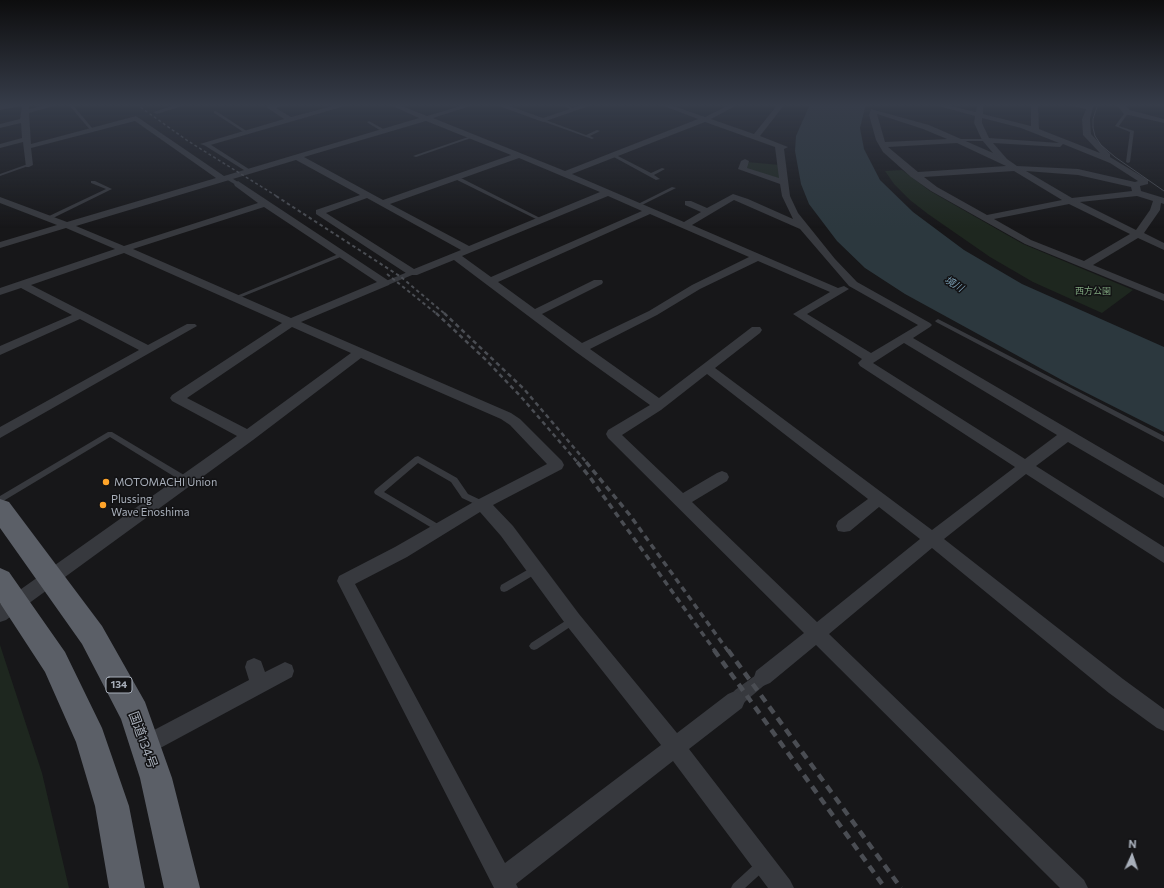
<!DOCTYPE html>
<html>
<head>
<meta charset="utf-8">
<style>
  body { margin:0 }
  #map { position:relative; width:1164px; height:888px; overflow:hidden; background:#171719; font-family:Commissioner,sans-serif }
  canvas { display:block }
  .north { position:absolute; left:1112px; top:836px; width:40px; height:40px; -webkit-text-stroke:3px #121214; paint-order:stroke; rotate:3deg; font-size:11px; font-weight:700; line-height:16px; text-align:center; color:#a8afba }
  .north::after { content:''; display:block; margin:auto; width:14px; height:18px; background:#a8afba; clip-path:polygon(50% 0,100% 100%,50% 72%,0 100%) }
</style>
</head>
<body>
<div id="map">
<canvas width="1164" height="888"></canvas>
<div class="north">N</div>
</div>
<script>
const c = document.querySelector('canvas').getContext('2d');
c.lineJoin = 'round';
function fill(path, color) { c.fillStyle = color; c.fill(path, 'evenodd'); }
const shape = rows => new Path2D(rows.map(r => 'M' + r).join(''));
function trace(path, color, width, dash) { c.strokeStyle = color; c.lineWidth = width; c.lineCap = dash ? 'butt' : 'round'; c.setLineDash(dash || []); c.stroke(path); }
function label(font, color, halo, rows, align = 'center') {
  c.font = font + ' Commissioner,"Noto Sans JP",sans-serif'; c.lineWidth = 3; c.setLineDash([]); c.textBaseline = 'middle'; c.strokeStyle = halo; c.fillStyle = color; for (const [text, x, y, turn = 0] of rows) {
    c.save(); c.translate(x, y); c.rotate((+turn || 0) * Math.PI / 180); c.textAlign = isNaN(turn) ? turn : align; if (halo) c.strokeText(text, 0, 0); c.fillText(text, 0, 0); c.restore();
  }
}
const green = shape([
  [747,162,780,165,782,180,747,169],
  [902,170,930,191,1023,244,1133,290,1102,313,1033,282,990,257,928,214,910,200,894,184,885,171],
  [0,645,42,773,69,888,0,888]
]);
const water = shape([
  [810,104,866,104,860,128,864,149,880,180,913,212,964,250,1022,284,1164,347,1164,432,1071,385,905,294,865,268,837,241,809,204,801,184,795,151,796,136]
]);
const service = shape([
  [68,104,72,104,93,129,93,131,91,131,68,104],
  [401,104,407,104,397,107,395,106,401,104],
  [558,104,563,104,576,109,573,110,558,104],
  [214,111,216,111,248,132,245,133,214,113,214,111],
  [1126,111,1129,112,1119,126,1134,131,1130,162,1128,163,1126,162,1130,132,1115,126,1126,111],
  [543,119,586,135,597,130,600,131,590,136,594,138,592,139,542,121,541,120,543,119],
  [369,121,385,130,386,131,383,132,368,123,367,122,369,121],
  [471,136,474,137,416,157,413,156,471,136],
  [960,139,986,139,988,140,986,141,959,141,958,140,960,139],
  [612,154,614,154,651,173,662,168,665,169,654,175,660,179,656,180,612,156,612,154],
  [28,164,31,165,0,176,0,174,28,164],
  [453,176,457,176,544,220,540,221,453,178,453,176],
  [91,181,95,181,112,189,51,219,47,219,47,217,106,189,91,183,91,181],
  [672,187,676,188,638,207,634,206,672,187],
  [341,253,343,254,343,256,239,298,235,298,234,297,341,253],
  [938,319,1164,436,1164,442,936,322,935,321,938,319],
  [108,432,112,432,189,478,190,480,189,482,183,482,110,437,0,503,0,496,108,432],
  [418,456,457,478,468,494,485,502,486,504,485,506,482,507,479,506,462,498,451,482,418,463,384,492,443,527,444,529,443,531,440,532,437,531,375,494,374,492,375,490,415,457,418,456],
  [536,565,539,566,540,569,539,572,507,591,504,592,501,591,500,588,501,585,536,565],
  [573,616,576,617,577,620,576,623,537,649,534,650,531,649,529,646,531,643,573,616],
  [762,859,766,861,768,865,766,869,745,888,731,888,733,884,758,861,762,859]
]);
const pedestrian = shape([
  [204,143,208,143,252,171,247,172,204,145,204,143],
  [226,177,230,177,241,184,236,185,226,179,226,177],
  [410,271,413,271,417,273,388,285,382,285,381,283,410,271],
  [763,670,768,672,770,677,768,682,740,706,735,709,730,706,727,701,735,690,763,670]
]);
const minor = shape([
  [10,104,29,104,29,109,49,104,61,104,29,113,31,144,136,116,224,176,419,118,388,104,397,104,427,116,467,104,477,104,433,118,565,171,698,119,658,104,668,104,705,117,731,104,739,104,711,119,754,134,778,104,785,104,760,136,788,147,784,149,790,196,798,213,835,259,857,282,930,323,932,325,930,327,913,338,1164,485,1164,498,1068,442,1036,466,1164,547,1164,563,1026,474,944,539,1123,679,1164,709,1164,731,1157,728,1109,693,932,548,829,634,1084,880,1088,888,1060,888,816,645,770,683,763,686,756,683,754,677,756,671,804,633,608,438,606,434,608,430,650,405,576,352,454,260,417,275,409,275,316,214,316,210,360,195,296,160,76,226,124,246,258,203,235,186,234,184,238,181,389,281,390,283,389,285,301,322,511,413,520,419,562,461,564,465,562,469,493,505,513,526,579,614,677,733,728,694,735,691,742,694,745,701,742,708,689,749,790,880,794,888,768,888,673,761,516,884,518,888,494,888,337,581,339,576,395,547,477,500,547,464,510,425,501,419,361,358,253,440,6,620,0,622,0,604,237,436,172,401,170,398,172,395,282,323,124,253,31,285,148,345,187,324,195,324,197,326,0,438,0,427,139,350,80,319,0,355,0,346,72,315,21,288,0,295,0,288,115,249,66,228,0,248,0,242,57,225,0,203,0,197,67,222,216,178,135,121,31,148,33,165,29,167,26,167,23,142,0,148,0,144,22,138,21,123,0,128,0,124,20,119,22,106,0,110,0,106,10,104],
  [426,121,511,155,383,200,304,157,426,121],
  [705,122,775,147,779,178,747,168,749,161,745,159,741,161,738,169,780,184,782,196,793,219,748,199,733,194,707,208,691,201,685,201,685,205,701,212,684,222,572,174,705,122],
  [519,158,600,192,469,246,390,204,519,158],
  [608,196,642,211,491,277,462,256,608,196],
  [367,198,461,250,414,269,326,213,367,198],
  [734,200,800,229,849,286,918,325,871,353,807,314,849,289,844,286,838,288,692,225,734,200],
  [264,207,377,282,291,318,133,249,264,207],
  [650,214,749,257,692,285,649,311,582,343,542,314,602,284,603,282,602,280,594,280,535,309,498,282,650,214],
  [758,261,830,292,793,314,862,359,858,363,860,366,1015,467,932,530,715,368,760,333,762,330,760,327,752,327,659,398,590,349,657,315,700,289,758,261],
  [292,327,351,353,247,429,187,398,292,327],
  [904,343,1057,435,1025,459,873,363,904,343],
  [707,374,868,499,838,521,836,526,838,531,844,532,850,531,879,507,920,539,817,622,692,502,727,481,729,477,727,473,722,471,717,473,683,493,622,435,661,410,707,374],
  [480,512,501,536,567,626,661,745,505,863,355,584,407,557,480,512],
  [178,104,189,104,157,114,153,112,178,104],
  [274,104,287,104,276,108,291,117,340,104,352,104,207,146,200,144,284,119,266,107,274,104],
  [493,104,504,104,543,118,584,104,595,104,543,122,493,104],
  [931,104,942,104,976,112,977,104,983,104,983,114,1031,126,1031,104,1038,104,1039,129,1100,153,1083,135,1082,119,1086,109,1062,104,1087,105,1094,104,1090,119,1091,134,1110,154,1110,157,1148,180,1148,184,1140,186,1141,191,1164,198,1164,204,1161,203,1160,210,1144,233,1164,243,1164,250,1138,238,1093,265,1164,294,1164,301,1025,244,931,191,911,177,883,152,876,140,869,115,871,109,929,125,993,153,982,140,974,123,975,116,931,104],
  [877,114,923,129,947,139,885,142,877,114],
  [982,118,1021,128,1059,143,989,138,982,123,982,118],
  [957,143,1006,166,918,172,888,147,957,143],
  [993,143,1060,147,1063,144,1110,163,1138,181,1135,182,1078,169,1017,166,1007,159,993,143],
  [1014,171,1062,200,987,215,937,187,924,177,1014,171],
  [1026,171,1078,175,1131,187,1132,191,1072,198,1026,171],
  [1137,196,1153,201,1150,210,1136,230,1080,202,1137,196],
  [1069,204,1130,234,1084,261,1031,240,994,219,1069,204],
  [1116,104,1124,104,1130,110,1164,119,1164,123,1124,114,1116,104],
  [254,658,261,661,265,672,285,662,292,665,294,671,292,677,151,753,144,756,137,753,134,746,137,739,249,680,245,667,247,661,254,658]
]);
const trunk = shape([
  [0,499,9,502,102,626,145,702,172,778,200,888,164,888,140,778,121,719,82,644,0,528,0,499],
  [0,568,9,572,65,652,102,728,129,806,145,888,109,888,95,806,76,742,45,672,0,603,0,568]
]);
const tram = shape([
  [1098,104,1093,119,1093,128,1095,136,1101,145,1115,157,1164,191]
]);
const railFar4 = shape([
  [136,104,188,141,278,197]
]);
const railFar3 = shape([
  [276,196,401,277,445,314],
  [387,274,437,314]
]);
const railFar2 = shape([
  [436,313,486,360,523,399,578,463],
  [444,313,524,389,587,463]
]);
const railFar1 = shape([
  [577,462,589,476,715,651],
  [586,462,629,514,728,651]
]);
const rail = shape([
  [714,650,885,888],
  [728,650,901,888]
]);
const markers = [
  [106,482,4,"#ffa429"],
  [103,505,4,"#ffa429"]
];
const farParknames = [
  ["西方公園",1093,291]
];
const farWaternames = [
  ["境川",954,284,32]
];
const shields = [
  [119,685,26]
];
const shieldNames = [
  ["134",119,685]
];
const poiNames = [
  ["MOTOMACHI Union",114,482],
  ["Plussing",111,499],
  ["Wave Enoshima",111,512]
];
const nearStreetnames = [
  ["国道134号",143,740,70]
];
fill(green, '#1e271f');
fill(water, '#2c383e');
fill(service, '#37393e');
fill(pedestrian, '#37393e');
fill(minor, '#37393e');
fill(trunk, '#5b5f67');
trace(tram, '#4a4d53', 1);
trace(railFar4, '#4a4d53', 1.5, [3, 2.5]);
trace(railFar3, '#4a4d53', 2, [3.5, 3]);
trace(railFar2, '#4a4d53', 2.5, [4.5, 3.5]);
trace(railFar1, '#4a4d53', 3.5, [6, 4.5]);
trace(rail, '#4a4d53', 4.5, [8, 6]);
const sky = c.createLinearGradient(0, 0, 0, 228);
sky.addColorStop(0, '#0d0d0e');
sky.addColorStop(0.46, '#363c49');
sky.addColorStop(1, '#363c4900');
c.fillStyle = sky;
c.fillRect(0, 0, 1164, 228);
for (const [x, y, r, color] of markers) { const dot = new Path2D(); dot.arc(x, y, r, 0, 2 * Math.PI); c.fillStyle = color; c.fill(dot); trace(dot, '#121214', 1.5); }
label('9px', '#7fa67e', '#121214', farParknames);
label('italic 10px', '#7da1b7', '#121214', farWaternames);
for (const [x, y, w] of shields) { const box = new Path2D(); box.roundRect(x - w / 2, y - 8, w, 16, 3); c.fillStyle = '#121214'; c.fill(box); trace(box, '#a8afba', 1); }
label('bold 10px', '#a8afba', null, shieldNames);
label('11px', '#a8afba', '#121214', poiNames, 'left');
label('13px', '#a8afba', '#121214', nearStreetnames);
</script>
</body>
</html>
